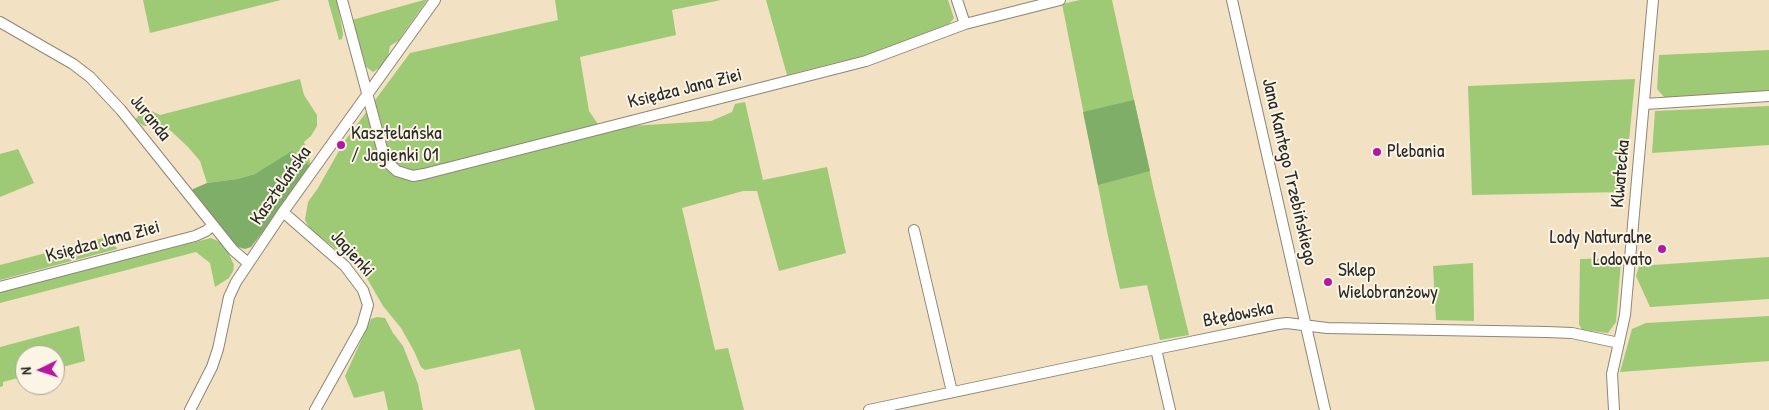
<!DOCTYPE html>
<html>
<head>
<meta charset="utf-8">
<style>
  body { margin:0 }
  #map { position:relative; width:1769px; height:410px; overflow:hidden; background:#f2e1c2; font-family:"Patrick Hand",sans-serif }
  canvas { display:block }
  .north { position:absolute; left:15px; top:345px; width:50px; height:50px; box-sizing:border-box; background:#fcf5e5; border:1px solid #a8a49b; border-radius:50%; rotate:266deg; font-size:14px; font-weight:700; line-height:20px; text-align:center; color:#2b2b2b }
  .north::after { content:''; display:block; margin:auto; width:18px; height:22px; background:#b5179e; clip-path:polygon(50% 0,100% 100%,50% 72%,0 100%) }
</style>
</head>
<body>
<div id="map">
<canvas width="1769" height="410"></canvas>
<div class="north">N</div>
</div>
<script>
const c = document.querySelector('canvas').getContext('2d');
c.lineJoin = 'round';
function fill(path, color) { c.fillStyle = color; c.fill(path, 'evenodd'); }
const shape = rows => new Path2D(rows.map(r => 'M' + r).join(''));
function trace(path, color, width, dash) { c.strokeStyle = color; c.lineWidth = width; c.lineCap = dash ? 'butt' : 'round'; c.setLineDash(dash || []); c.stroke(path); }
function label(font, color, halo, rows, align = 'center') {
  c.font = font + ' "Patrick Hand",sans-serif'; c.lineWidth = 4; c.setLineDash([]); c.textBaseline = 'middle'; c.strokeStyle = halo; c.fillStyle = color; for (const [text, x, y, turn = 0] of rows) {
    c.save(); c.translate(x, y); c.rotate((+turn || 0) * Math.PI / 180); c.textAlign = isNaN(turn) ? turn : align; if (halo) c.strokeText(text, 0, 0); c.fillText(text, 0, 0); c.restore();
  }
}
const green = shape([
  [143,0,281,0,150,33],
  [328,0,337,0,343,34,342,39,339,40],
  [424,0,427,0,398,41,390,46,388,57,381,67,373,72,369,69,364,65,352,20],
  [555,0,721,0,672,10,676,35,580,57,589,111,600,127,631,126,711,121,732,112,735,104,745,102,763,180,827,167,846,253,779,271,757,191,743,191,682,208,715,350,728,348,744,410,535,410,520,349,425,370,421,367,414,351,401,328,383,306,368,280,354,263,310,229,305,220,308,202,318,188,344,142,410,53,558,20],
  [766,0,948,0,954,18,949,24,874,53,787,75],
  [1080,0,1112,0,1154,191,1189,335,1160,340,1147,285,1120,289,1108,236,1062,4],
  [1769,50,1769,95,1665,98,1657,89,1659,55],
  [300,79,304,95,317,115,317,126,311,136,304,142,312,168,303,162,272,166,255,174,237,179,207,183,200,161,188,147,170,130,156,126,144,126,135,120,145,108,160,115],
  [1635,79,1624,192,1472,195,1468,86],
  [1769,106,1769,145,1652,153,1655,111],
  [18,149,34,183,0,197,0,154],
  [110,236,117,249,0,280,0,265],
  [211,238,220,242,229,254,234,265,233,271,229,278,215,287,210,263,196,252,0,303,0,292],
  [1769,257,1769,299,1650,307,1636,276,1639,266],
  [1615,258,1621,262,1616,322,1608,333,1582,330,1579,324,1580,259],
  [1473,263,1474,321,1436,320,1433,266],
  [1769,316,1769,361,1620,372,1632,329,1646,323],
  [377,317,385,318,393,333,403,346,418,384,423,410,388,410,384,391,354,398,345,376,371,319],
  [79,326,85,361,55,369,55,355,25,355,25,376,3,382,3,386,0,387,0,347]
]);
const forest = shape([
  [1134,100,1150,171,1098,185,1083,112],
  [292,151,312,168,251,247,245,249,238,247,190,193,193,189,207,183,237,179,255,174]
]);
const street = shape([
  [342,0,384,156,387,162,397,171,413,176,424,174,866,61,965,24,1060,0],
  [957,0,965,24],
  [1232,0,1325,410],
  [0,22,73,64,90,77,121,110,233,250,248,263],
  [1645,104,1769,96],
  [283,212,345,266,363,290,368,305,362,326,315,410],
  [914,230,952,392],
  [0,287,195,236,206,231,213,225],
  [1156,349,1170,410],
  [190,410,212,367,218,349,229,297,236,282,283,212,435,0],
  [869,410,1156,349,1278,324,1287,323,1327,328,1547,332,1572,333,1619,343],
  [1614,410,1612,374,1625,315,1653,0]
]);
const markers = [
  [341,145,5,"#b5179e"],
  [1377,152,5,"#b5179e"],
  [1662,249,5,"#b5179e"],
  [1328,282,5,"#b5179e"]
];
const streetNames = [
  ["Księdza Jana Ziei",685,89,-14],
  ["Juranda",150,118,51],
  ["Jana Kantego Trzebińskiego",1289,172,77],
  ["Klwatecka",1621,174,-85],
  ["Kasztelańska",281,186,-55],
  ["Księdza Jana Ziei",103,242,-15],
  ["Jagienki",352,254,48],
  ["Błędowska",1238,315,-11]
];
const poiNames = [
  ["Kasztelańska",351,134],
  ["/ Jagienki 01",351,156],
  ["Plebania",1387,152],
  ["Lody Naturalne",1652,238,"right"],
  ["Lodovato",1652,260,"right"],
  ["Sklep",1338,271],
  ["Wielobranżowy",1338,293]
];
fill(green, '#9eca76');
fill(forest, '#7eae67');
trace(street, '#8e8676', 12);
trace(street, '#fff', 10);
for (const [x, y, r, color] of markers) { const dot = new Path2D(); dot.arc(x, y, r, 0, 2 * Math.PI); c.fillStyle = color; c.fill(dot); trace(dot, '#fcf5e5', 2); }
label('19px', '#2b2b2b', '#fcf5e5', streetNames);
label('19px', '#2b2b2b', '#fcf5e5', poiNames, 'left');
</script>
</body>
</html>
